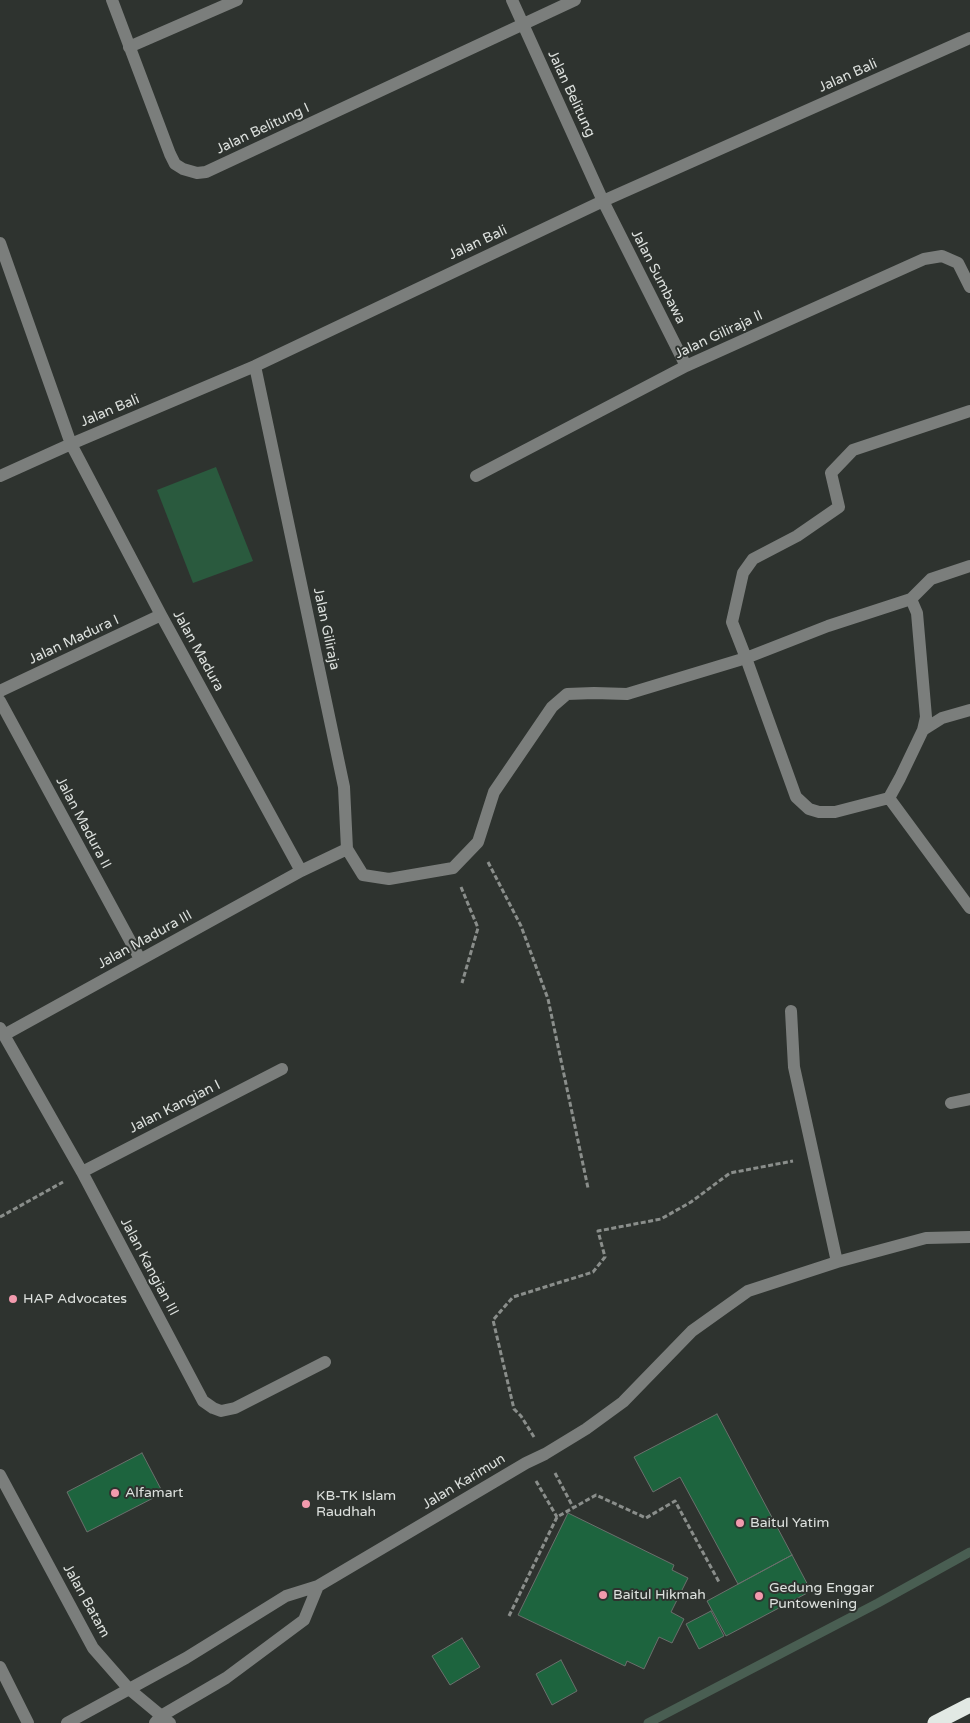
<!DOCTYPE html>
<html>
<head>
<meta charset="utf-8">
<style>
  body { margin:0 }
  canvas { display:block; background:#2e332f }
</style>
</head>
<body>
<canvas width="970" height="1723"></canvas>
<script>
const c = document.querySelector('canvas').getContext('2d');
c.lineJoin = 'round';
function fill(path, color) { c.fillStyle = color; c.fill(path, 'evenodd'); }
const shape = rows => new Path2D(rows.map(r => 'M' + r).join(''));
function trace(path, color, width, dash) { c.strokeStyle = color; c.lineWidth = width; c.lineCap = dash ? 'butt' : 'round'; c.setLineDash(dash || []); c.stroke(path); }
function label(font, color, halo, rows, align = 'center') {
  c.font = font + ' "Varela Round",sans-serif'; c.lineWidth = 4; c.setLineDash([]); c.textBaseline = 'middle'; c.strokeStyle = halo; c.fillStyle = color; for (const [text, x, y, turn = 0] of rows) {
    c.save(); c.translate(x, y); c.rotate((+turn || 0) * Math.PI / 180); c.textAlign = isNaN(turn) ? turn : align; if (halo) c.strokeText(text, 0, 0); c.fillText(text, 0, 0); c.restore();
  }
}
const green = shape([
  [216,467,253,561,193,583,157,490]
]);
const stream = shape([
  [648,1723,878,1603,970,1552]
]);
const building = shape([
  [717,1414,792,1555,738,1584,680,1477,653,1492,634,1457,717,1414],
  [142,1453,163,1493,87,1532,67,1492,142,1453],
  [568,1513,674,1565,672,1570,688,1578,671,1612,684,1619,672,1643,659,1637,644,1669,627,1661,625,1666,518,1615,568,1513],
  [792,1555,811,1591,726,1636,707,1601,792,1555],
  [711,1611,724,1636,699,1649,686,1624,711,1611],
  [462,1638,480,1667,450,1685,432,1656,462,1638],
  [561,1660,577,1691,552,1705,536,1674,561,1660]
]);
const path = shape([
  [488,862,521,926,548,999,588,1188],
  [461,887,478,928,462,983],
  [0,1217,63,1182],
  [534,1437,521,1416,514,1409,493,1320,513,1297,593,1272,605,1257,598,1231,661,1219,691,1202,730,1173,793,1161],
  [555,1473,573,1507],
  [536,1481,557,1517],
  [509,1616,557,1517,596,1495,646,1518,675,1501,719,1582]
]);
const minor = shape([
  [112,0,170,154,175,164,183,169,197,173,206,172,575,0],
  [512,0,603,201,686,366],
  [129,47,237,0],
  [0,243,71,444,161,615,301,871],
  [0,476,71,444,255,366,603,201,970,38],
  [476,476,686,366,924,259,942,256,958,263,970,287],
  [911,599,917,613,926,717,923,730,900,778,889,798,835,812,819,812,809,809,796,797,746,658,732,622,743,573,753,559,797,536,839,507,831,473,853,450,970,411],
  [0,691,161,615],
  [0,701,140,959],
  [923,730,942,718,970,710],
  [889,798,970,908],
  [347,849,363,875,389,879,453,868,478,842,494,792,552,707,567,694,594,693,627,694,746,658,828,626,911,599,931,579,970,566],
  [791,1011,794,1067,837,1262],
  [0,1028,82,1172,203,1401,213,1408,221,1411,235,1408,325,1362],
  [4,1035,301,871,347,849,344,787,255,366],
  [951,1103,970,1099],
  [82,1172,282,1069],
  [0,1475,93,1648,129,1689,170,1723],
  [0,1667,28,1723],
  [67,1723,186,1658,286,1596,318,1586,526,1463,545,1454,586,1429,623,1402,692,1331,748,1291,837,1262,926,1238,970,1237],
  [155,1723,161,1716,226,1678,304,1620,318,1586]
]);
const highway = shape([
  [935,1723,970,1705]
]);
const markers = [
  [13,1299,5,"#f29aad"],
  [115,1493,5,"#f29aad"],
  [306,1504,5,"#f29aad"],
  [740,1523,5,"#f29aad"],
  [603,1595,5,"#f29aad"],
  [759,1596,5,"#f29aad"]
];
const streetNames = [
  ["Jalan Bali",848,76,-24],
  ["Jalan Belitung",571,94,65],
  ["Jalan Belitung I",263,129,-25],
  ["Jalan Bali",478,243,-25],
  ["Jalan Sumbawa",658,277,63],
  ["Jalan Giliraja II",719,335,-25],
  ["Jalan Bali",110,411,-23],
  ["Jalan Giliraja",326,629,78],
  ["Jalan Madura I",74,640,-25],
  ["Jalan Madura",198,651,61],
  ["Jalan Madura II",83,823,62],
  ["Jalan Madura III",145,940,-29],
  ["Jalan Kangian I",175,1107,-27],
  ["Jalan Kangian III",149,1267,62],
  ["Jalan Karimun",464,1482,-31],
  ["Jalan Batam",86,1601,61]
];
const poiNames = [
  ["HAP Advocates",23,1299],
  ["Alfamart",125,1493],
  ["KB-TK Islam",316,1496],
  ["Raudhah",316,1512],
  ["Baitul Yatim",750,1523],
  ["Gedung Enggar",769,1588],
  ["Puntowening",769,1604],
  ["Baitul Hikmah",613,1595]
];
fill(green, '#2a5a3e');
trace(stream, '#495e52', 9);
fill(building, '#1d643e');
trace(building, '#6a6f6c', 1);
trace(path, '#8a8e8b', 3, [5, 2.5]);
trace(minor, '#7b7e7c', 12);
trace(highway, '#e2e9e4', 15);
for (const [x, y, r, color] of markers) { const dot = new Path2D(); dot.arc(x, y, r, 0, 2 * Math.PI); c.fillStyle = color; c.fill(dot); trace(dot, '#2e332f', 2); }
label('14px', '#dde1de', '#2e332f', streetNames);
label('14px', '#dde1de', '#2e332f', poiNames, 'left');
</script>
</body>
</html>
